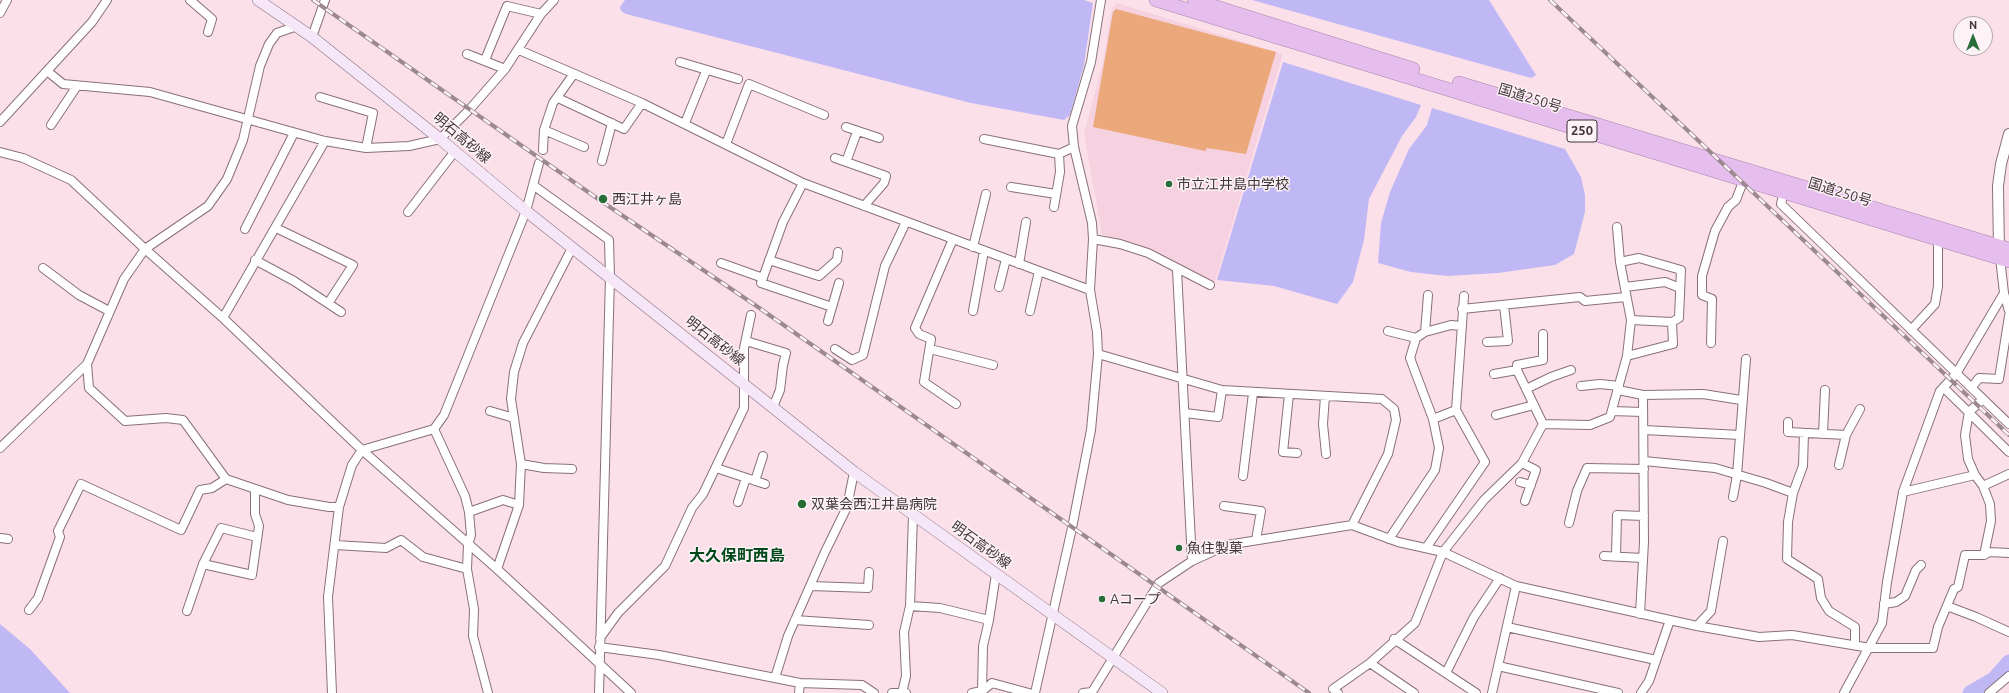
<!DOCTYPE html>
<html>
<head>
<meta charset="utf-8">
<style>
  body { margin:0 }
  #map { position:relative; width:2009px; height:693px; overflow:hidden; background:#fbe0ea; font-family:Ubuntu,sans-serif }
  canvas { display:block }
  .north { position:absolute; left:1953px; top:16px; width:40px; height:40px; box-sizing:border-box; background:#fdf2f6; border:1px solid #b1a6aa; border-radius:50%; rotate:0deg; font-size:11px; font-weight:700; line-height:16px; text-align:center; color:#3f3438 }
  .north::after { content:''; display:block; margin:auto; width:14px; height:18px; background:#286d38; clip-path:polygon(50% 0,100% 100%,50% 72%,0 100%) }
</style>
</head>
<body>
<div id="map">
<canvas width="2009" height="693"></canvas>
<div class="north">N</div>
</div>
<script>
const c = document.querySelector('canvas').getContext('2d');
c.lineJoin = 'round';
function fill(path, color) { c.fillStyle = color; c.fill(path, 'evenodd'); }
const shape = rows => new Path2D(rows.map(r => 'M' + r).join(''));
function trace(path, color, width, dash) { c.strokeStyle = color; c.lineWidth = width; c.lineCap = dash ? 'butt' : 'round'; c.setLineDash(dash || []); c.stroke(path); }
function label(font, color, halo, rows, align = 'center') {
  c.font = font + ' Ubuntu,"Noto Sans JP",sans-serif'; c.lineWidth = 3; c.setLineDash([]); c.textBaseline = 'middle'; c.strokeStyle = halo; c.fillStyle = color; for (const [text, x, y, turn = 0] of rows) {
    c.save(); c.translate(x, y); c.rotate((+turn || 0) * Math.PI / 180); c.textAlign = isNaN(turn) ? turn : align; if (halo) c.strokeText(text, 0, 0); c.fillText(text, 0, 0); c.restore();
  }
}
const built = shape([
  [1117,3,1283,54,1215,282,1149,249,1102,234,1084,134,1103,61,1112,8]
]);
const green = shape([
  [1116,9,1276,52,1246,154,1207,148,1205,151,1093,127,1113,12]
]);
const water = shape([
  [625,0,1084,0,1093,3,1084,65,1070,115,1064,120,971,103,626,14,621,11,620,7],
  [1252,0,1489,0,1536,75,1531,78],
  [1283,62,1421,105,1416,117,1402,136,1369,199,1364,240,1353,282,1337,304,1274,286,1217,280],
  [1432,108,1565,149,1581,177,1585,195,1585,212,1574,254,1555,265,1498,273,1447,276,1411,272,1378,263,1381,223,1390,192,1409,149,1427,125],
  [0,624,30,649,70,693,0,693]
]);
const river = shape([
  [1970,693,1994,679,2009,662]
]);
const minor = shape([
  [190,0,212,19,208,32],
  [0,13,7,0],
  [312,37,325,0],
  [519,50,642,103,803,183,1090,290],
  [467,54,505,69],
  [485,60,507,6,541,14],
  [680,62,738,79],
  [47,71,63,84,150,92,325,141,366,148,409,146,440,139,470,109,505,69,541,14,554,0],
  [320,97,373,113,366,148],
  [558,98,624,129,642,103],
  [0,122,92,22,107,0],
  [685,123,706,71],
  [51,125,77,86],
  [846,127,879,138],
  [544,130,584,147],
  [984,139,1059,154,1074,147],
  [726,144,749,84,824,115],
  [543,150,544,130,553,103,573,75],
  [0,152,23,158,71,180,145,249,223,318,362,450,497,569,631,693],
  [835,158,886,176,884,183,864,206],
  [602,161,612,123],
  [846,162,857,132],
  [803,183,783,222,761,283,832,307],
  [533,185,609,240,610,277,599,693],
  [1011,187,1056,194],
  [1784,191,1781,204,2009,424],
  [1054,207,1060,172,1059,154],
  [408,212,455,151],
  [276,228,353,265,329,302],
  [245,229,294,133],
  [953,239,915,328,919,334,931,339,924,382,956,404],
  [1093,239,1120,244,1148,253,1210,285],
  [973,247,986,194],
  [255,260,294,281,341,312],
  [769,260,819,276,837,260,838,252],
  [1620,262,1639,258,1681,270,1679,318,1672,322,1673,344,1627,356],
  [721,263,763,278],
  [1019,264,1026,222],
  [43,268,79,295,109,311],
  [1177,270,1192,561],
  [999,287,1006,259],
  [1625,287,1665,282,1680,288],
  [2004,293,2009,311],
  [1462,309,1580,297,1585,301,1626,297],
  [973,311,984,251],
  [1030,311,1039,271],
  [223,318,325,141],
  [1631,320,1672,322],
  [828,321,839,283],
  [1911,330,1935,304,1938,286,1938,239],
  [1388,331,1416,338],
  [1425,332,1428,295],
  [746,341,786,353,783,365,780,390,773,407],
  [1487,342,1508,341,1504,305],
  [1711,343,1712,299,1702,295,1702,276,1715,231,1728,207,1736,200,1744,179],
  [835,349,852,360,863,355,885,266,906,222],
  [930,349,993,365],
  [1098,354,1222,390,1382,399,1394,409,1396,420,1388,454,1352,525],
  [87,364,89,388,125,421,166,418,183,420,226,479,288,500,329,507,339,507],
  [1494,374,1517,370],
  [1581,386,1600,384,1619,386],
  [1972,387,1979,378,1999,379,2009,316],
  [1944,388,2009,452],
  [1526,389,1551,377,1571,370],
  [1618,390,1643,395,1703,394,1741,400],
  [1289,394,1283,452,1297,453],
  [1325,396,1323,424,1326,454],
  [490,411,514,418],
  [1612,411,1643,412],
  [1185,413,1218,417,1222,390],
  [1496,415,1534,405],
  [1433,419,1456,410],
  [1788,422,1788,432,1846,435],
  [1543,424,1590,425,1610,417,1627,356,1631,320,1620,262,1617,227],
  [434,429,465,496,469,512,471,535,468,545,467,569,474,609,473,636,488,693],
  [1644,430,1740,435],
  [1804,433,1803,466,1793,493,1788,522,1787,559,1818,579,1821,598,1829,611,1855,627,1855,644],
  [1823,434,1825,390],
  [0,448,87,364,124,279,145,249,208,206,227,179,243,140,260,66,269,44,277,33,297,26],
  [1644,461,1715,468,1766,483,1793,493],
  [1522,463,1536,470,1525,501],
  [521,464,544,468,572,469],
  [1839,465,1846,435,1860,409],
  [716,468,765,484],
  [1975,475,1983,486,1990,504,1991,521,1984,555],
  [1243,476,1253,393],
  [755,481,763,456],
  [1520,482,1531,485],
  [1983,486,2009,474],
  [1903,492,1975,475,1968,459,1965,435,1969,412,1983,399],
  [1733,497,1737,475,1746,359],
  [738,502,746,478],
  [1224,506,1261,511,1256,540],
  [469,512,503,500,519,505],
  [1569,523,1577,491,1587,468,1644,469],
  [0,538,8,539],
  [1389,539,1435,470,1439,448,1433,419,1410,358,1416,338,1425,332,1451,325,1461,326],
  [335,545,386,548,401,540,423,557,467,569],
  [1426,548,1485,462,1456,410,1464,296],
  [1604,556,1643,558],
  [1616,557,1617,515,1644,516],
  [203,564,252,575,259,526,255,514,255,489],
  [497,569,519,505,521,464,511,399,514,372,523,343,572,248],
  [811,586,868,588,869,572],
  [1884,604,1896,602,1905,596,1916,570,1921,565],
  [910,606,940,608,989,620],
  [1947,606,1976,617,2009,632],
  [29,610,38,598,60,537,58,531,81,484,181,530,200,490,212,488,226,479],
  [187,611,203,564,221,528,257,537],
  [1640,614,1644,542,1643,395],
  [795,620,869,625],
  [1697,626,1711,611,1723,541],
  [1507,627,1656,660],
  [600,638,618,613,665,566,692,508,703,494,744,408,744,348,751,315],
  [1394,639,1476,693],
  [599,647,659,655,800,683,862,685,874,693],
  [1370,663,1414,693],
  [1498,666,1618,693],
  [1446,673,1474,617,1500,578],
  [775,678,788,636,825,552,847,507,854,472],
  [982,691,983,646,989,620,996,574],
  [332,693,328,597,339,507,352,465,362,450,434,429,444,415,526,211,539,163],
  [799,693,800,683],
  [892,693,906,693],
  [902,693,906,676,904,632,910,606,913,515],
  [972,693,982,691,992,683,1029,693],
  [1035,693,1072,528,1091,430,1098,354,1097,332,1090,290,1093,239,1092,223,1074,147,1072,126,1091,62,1101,0],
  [1083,693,1092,692,1159,583,1192,561,1227,545,1352,525,1398,542,1443,552,1516,586,1697,626,1759,637,1792,635,1870,648,1933,648,1938,627,1954,589,1958,587,1965,555,1984,555,1989,552,2009,553],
  [1338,693,1333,689,1370,663,1415,623,1443,552,1484,500,1522,463,1543,424,1517,370,1517,365,1543,360,1543,334],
  [1492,693,1516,586],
  [1641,693,1649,681,1670,620],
  [1844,693,1882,623,1887,582,1903,492,1940,391,1956,374,2004,293,2000,258],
  [1989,693,2009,676]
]);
const tertiary = shape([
  [1999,251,1998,186,2001,164,2009,134]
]);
const secondary = shape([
  [258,0,312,37,440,139,526,211,854,472,1162,693]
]);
const trunk = shape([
  [1156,0,2009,261],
  [1194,0,1413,69],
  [1459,83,2009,249]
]);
const rail = shape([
  [313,0,601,201,755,305,1309,693],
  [1550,0,2009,435]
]);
const markers = [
  [1169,184,4,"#286d38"],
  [603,199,5,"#286d38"],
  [802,504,5,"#286d38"],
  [1179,548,4,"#286d38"],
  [1102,599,4,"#286d38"]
];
const shields = [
  [1582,131,30]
];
const shieldNames = [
  ["250",1582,131]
];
const streetNames = [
  ["国道250号",1530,98,17],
  ["明石高砂線",462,138,40],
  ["国道250号",1840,192,17],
  ["明石高砂線",715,341,38],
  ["明石高砂線",981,545,36]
];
const poiNames = [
  ["市立江井島中学校",1177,184],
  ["西江井ヶ島",612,199],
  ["双葉会西江井島病院",811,504],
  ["魚住製菓",1187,548],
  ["Aコープ",1110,599]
];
const quarterNames = [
  ["大久保町西島",737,556]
];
fill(built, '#f6d2e0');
fill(green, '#eba87a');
fill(water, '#c0b8f5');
trace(river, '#c0b8f5', 15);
trace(minor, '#887079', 10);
trace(tertiary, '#887079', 12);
trace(secondary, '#887079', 12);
trace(trunk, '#a883ab', 14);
trace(minor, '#fff', 8);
trace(tertiary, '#fff', 10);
trace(secondary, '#f6e7f8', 11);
trace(trunk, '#e6beee', 13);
trace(rail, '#9c8990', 4);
trace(rail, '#fdf2f6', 2.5, [8]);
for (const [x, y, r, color] of markers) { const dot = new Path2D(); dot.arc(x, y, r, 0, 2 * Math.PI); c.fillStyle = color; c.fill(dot); trace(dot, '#fdf2f6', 1.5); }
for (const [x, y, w] of shields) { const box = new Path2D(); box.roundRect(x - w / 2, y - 11, w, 22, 3); c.fillStyle = '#fdf2f6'; c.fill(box); trace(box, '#3f3438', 1); }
label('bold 13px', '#3f3438', null, shieldNames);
label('14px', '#3f3438', '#fdf2f6', streetNames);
label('14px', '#3f3438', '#fdf2f6', poiNames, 'left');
label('bold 16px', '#004819', '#fdf2f6', quarterNames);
</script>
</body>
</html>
